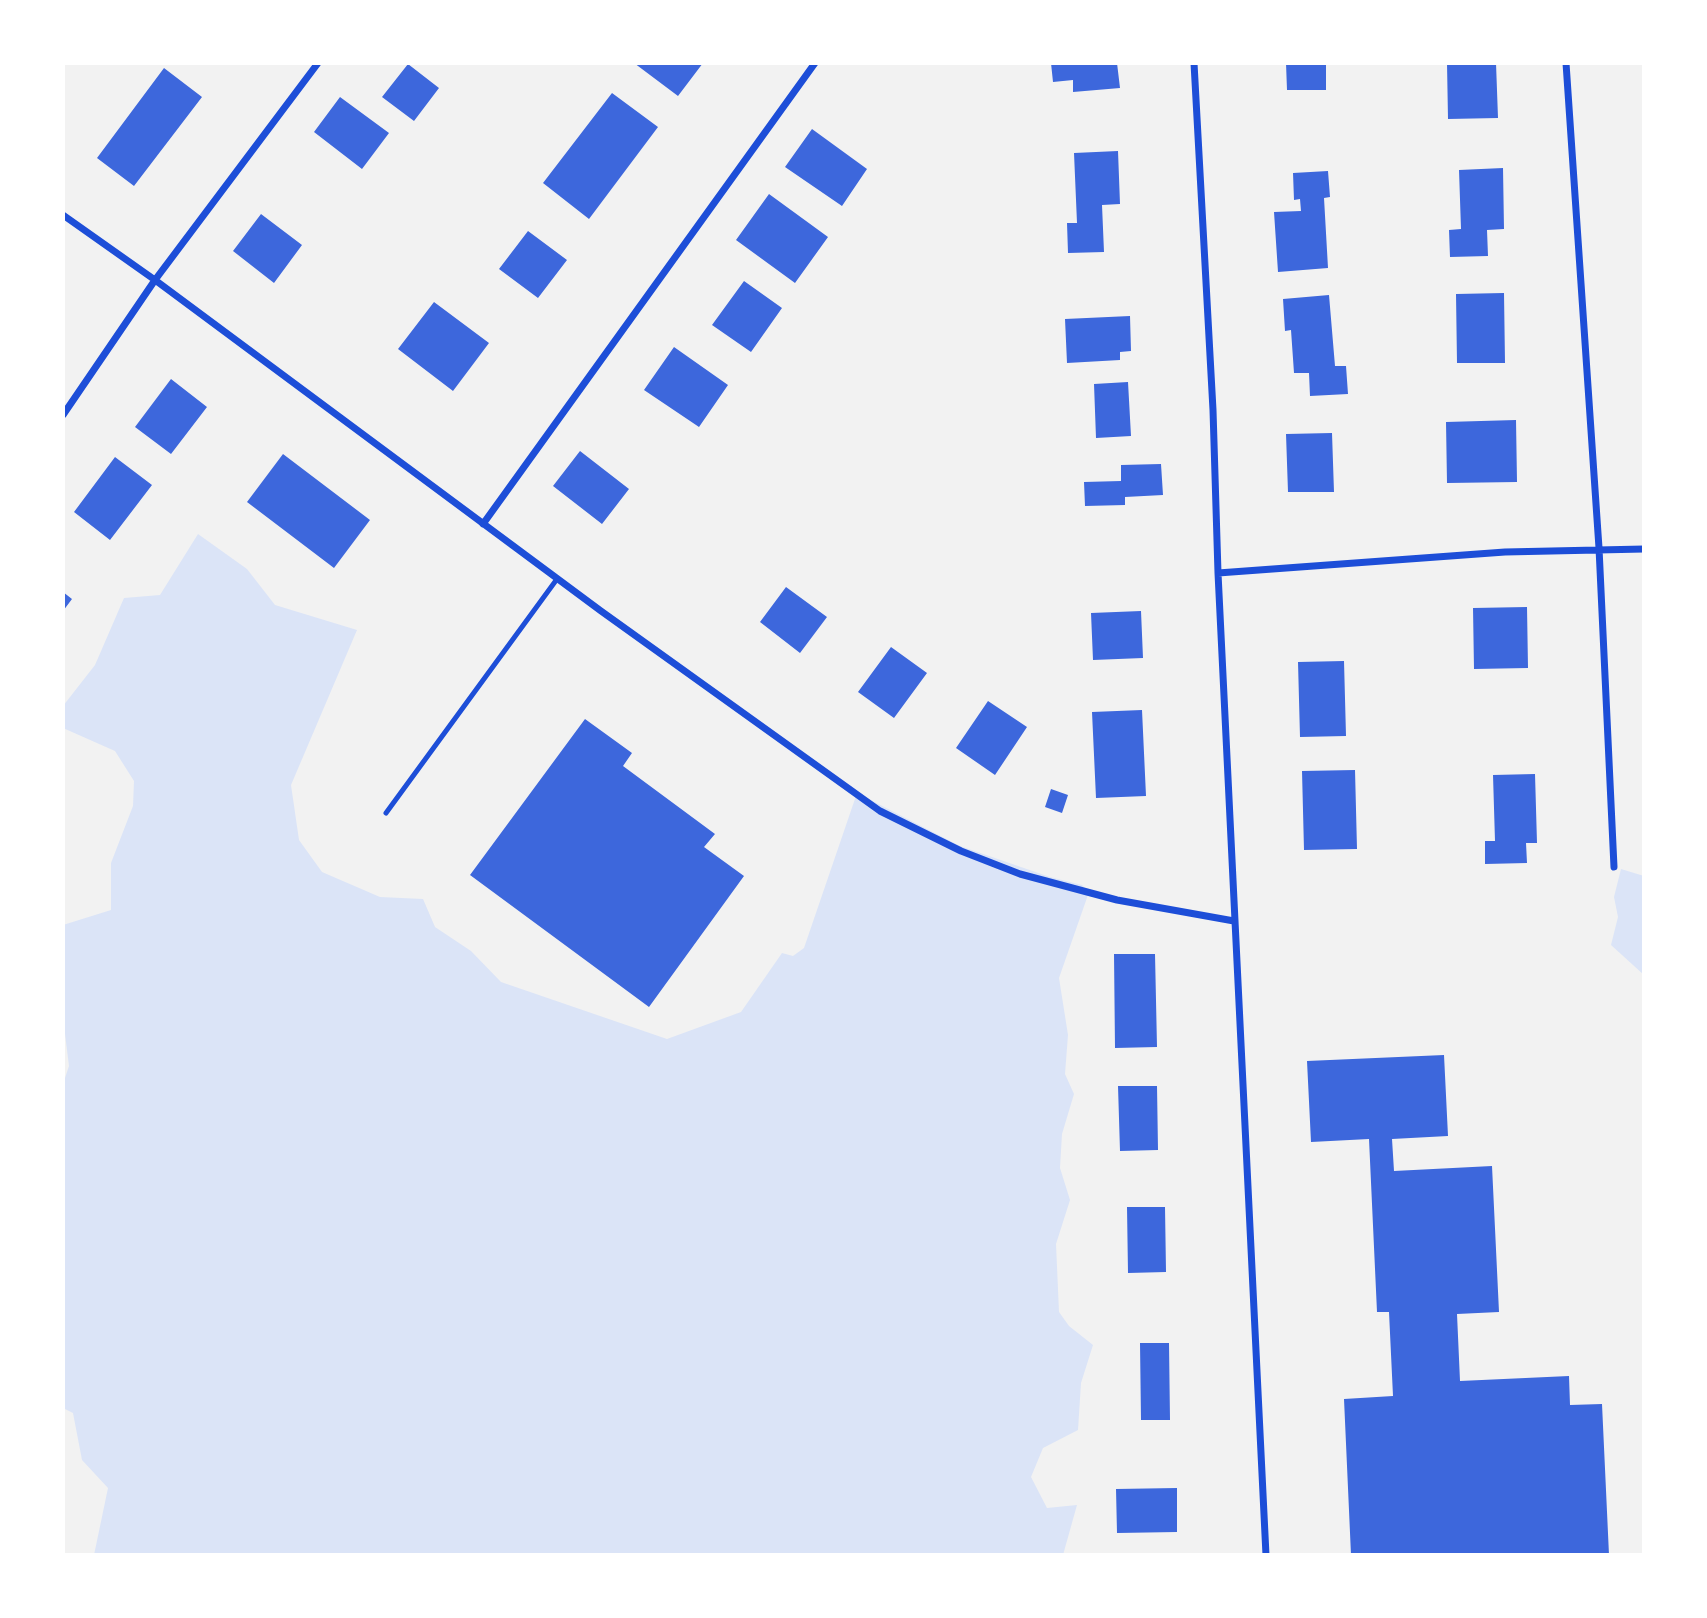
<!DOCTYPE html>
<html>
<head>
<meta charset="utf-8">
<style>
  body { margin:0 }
  #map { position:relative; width:1707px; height:1618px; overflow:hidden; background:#f2f2f2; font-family:Manrope,sans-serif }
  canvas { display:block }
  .frame { position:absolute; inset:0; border:65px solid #fff; pointer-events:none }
</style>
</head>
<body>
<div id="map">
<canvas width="1707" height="1618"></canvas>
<div class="frame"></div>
</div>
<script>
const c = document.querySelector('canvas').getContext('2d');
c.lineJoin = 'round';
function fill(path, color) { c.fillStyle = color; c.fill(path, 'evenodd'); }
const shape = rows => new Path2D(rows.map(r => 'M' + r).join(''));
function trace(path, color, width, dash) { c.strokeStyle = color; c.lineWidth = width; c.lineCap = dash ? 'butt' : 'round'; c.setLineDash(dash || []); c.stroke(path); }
const green = shape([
  [198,534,247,569,275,605,357,630,291,785,299,840,322,872,380,897,423,899,435,927,471,951,501,982,667,1039,741,1012,782,953,793,956,804,948,857,793,960,846,1050,877,1082,885,1089,892,1059,978,1068,1035,1065,1074,1074,1094,1062,1134,1060,1168,1070,1200,1056,1244,1059,1312,1069,1326,1093,1345,1081,1383,1078,1430,1043,1448,1031,1477,1047,1508,1077,1505,1063,1555,94,1555,108,1488,82,1460,73,1413,63,1408,63,1084,69,1066,65,1034,63,1031,63,925,111,910,111,863,133,806,134,781,115,751,63,728,63,706,95,665,124,598,160,595],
  [1621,869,1644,876,1644,975,1611,945,1618,917,1614,897]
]);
const building = shape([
  [634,63,703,63,678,96],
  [1051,63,1117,63,1120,88,1073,92,1073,80,1053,82],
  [1286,63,1326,63,1326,90,1287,90],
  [1447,63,1496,63,1498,118,1448,119],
  [408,64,439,88,414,121,382,97],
  [164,68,202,97,134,186,97,158],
  [612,93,658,127,589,219,543,183],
  [340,97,389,133,362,169,314,132],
  [812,129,867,169,842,206,785,167],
  [1118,151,1120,204,1102,205,1104,252,1068,253,1067,223,1077,223,1074,153],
  [1503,168,1504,229,1487,230,1488,256,1450,257,1449,230,1461,229,1459,170],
  [1328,171,1330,197,1324,198,1328,268,1278,272,1274,212,1301,211,1300,199,1294,200,1293,173],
  [769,194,828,237,795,283,736,240],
  [261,214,302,245,274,283,233,251],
  [528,231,567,260,538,298,499,269],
  [744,281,782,308,751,352,712,325],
  [1504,293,1505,363,1457,363,1456,294],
  [1329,295,1335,366,1346,366,1348,394,1310,396,1309,373,1294,373,1291,330,1285,331,1283,299],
  [434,302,489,343,453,391,398,349],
  [1130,316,1131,351,1120,352,1120,360,1067,363,1065,319],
  [674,347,728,385,699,427,644,390],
  [171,379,207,407,171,454,135,427],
  [1128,382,1131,436,1096,438,1094,384],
  [1516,420,1517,482,1447,483,1446,422],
  [1332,433,1334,492,1288,492,1286,434],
  [580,451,629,489,602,524,553,486],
  [283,454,370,520,334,568,247,502],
  [115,457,152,485,110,540,74,512],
  [1161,464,1163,495,1125,497,1125,505,1085,506,1084,482,1121,481,1121,465],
  [786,587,827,617,800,653,760,622],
  [63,592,72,599,63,611],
  [1527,607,1528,668,1474,669,1473,608],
  [1141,611,1143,658,1093,660,1091,613],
  [891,647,927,673,894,718,858,692],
  [1344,661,1346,736,1300,737,1298,662],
  [988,701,1027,727,995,775,956,748],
  [1142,710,1146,796,1096,798,1092,712],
  [585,719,632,753,623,766,715,834,704,847,744,876,649,1007,470,875],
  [1355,770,1357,849,1304,850,1302,771],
  [1535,774,1537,843,1526,843,1527,863,1485,864,1485,841,1495,841,1493,775],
  [1051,789,1068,795,1062,813,1045,807],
  [1114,954,1155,954,1157,1047,1115,1048],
  [1444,1055,1448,1136,1392,1139,1394,1171,1492,1166,1499,1312,1457,1314,1460,1381,1569,1376,1570,1405,1602,1404,1609,1555,1351,1555,1344,1399,1393,1396,1389,1312,1377,1312,1369,1139,1311,1142,1307,1061],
  [1118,1086,1157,1086,1158,1150,1120,1151],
  [1127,1207,1165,1207,1166,1272,1128,1273],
  [1140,1343,1169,1343,1170,1420,1141,1420],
  [1177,1488,1177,1532,1117,1533,1116,1489]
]);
const service = shape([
  [386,813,557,579]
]);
const minor = shape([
  [1194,63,1213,410,1218,573,1266,1555],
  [1566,63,1599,548,1614,867],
  [63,215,155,280,601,611,880,811,961,851,1020,874,1117,900,1234,921],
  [63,415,155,280,318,63],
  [483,524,815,63],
  [1218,573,1505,552,1644,549]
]);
fill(green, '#dbe4f7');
fill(building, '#3d67dc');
trace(service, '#1d4ed8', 5);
trace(minor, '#1d4ed8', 7);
</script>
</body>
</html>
